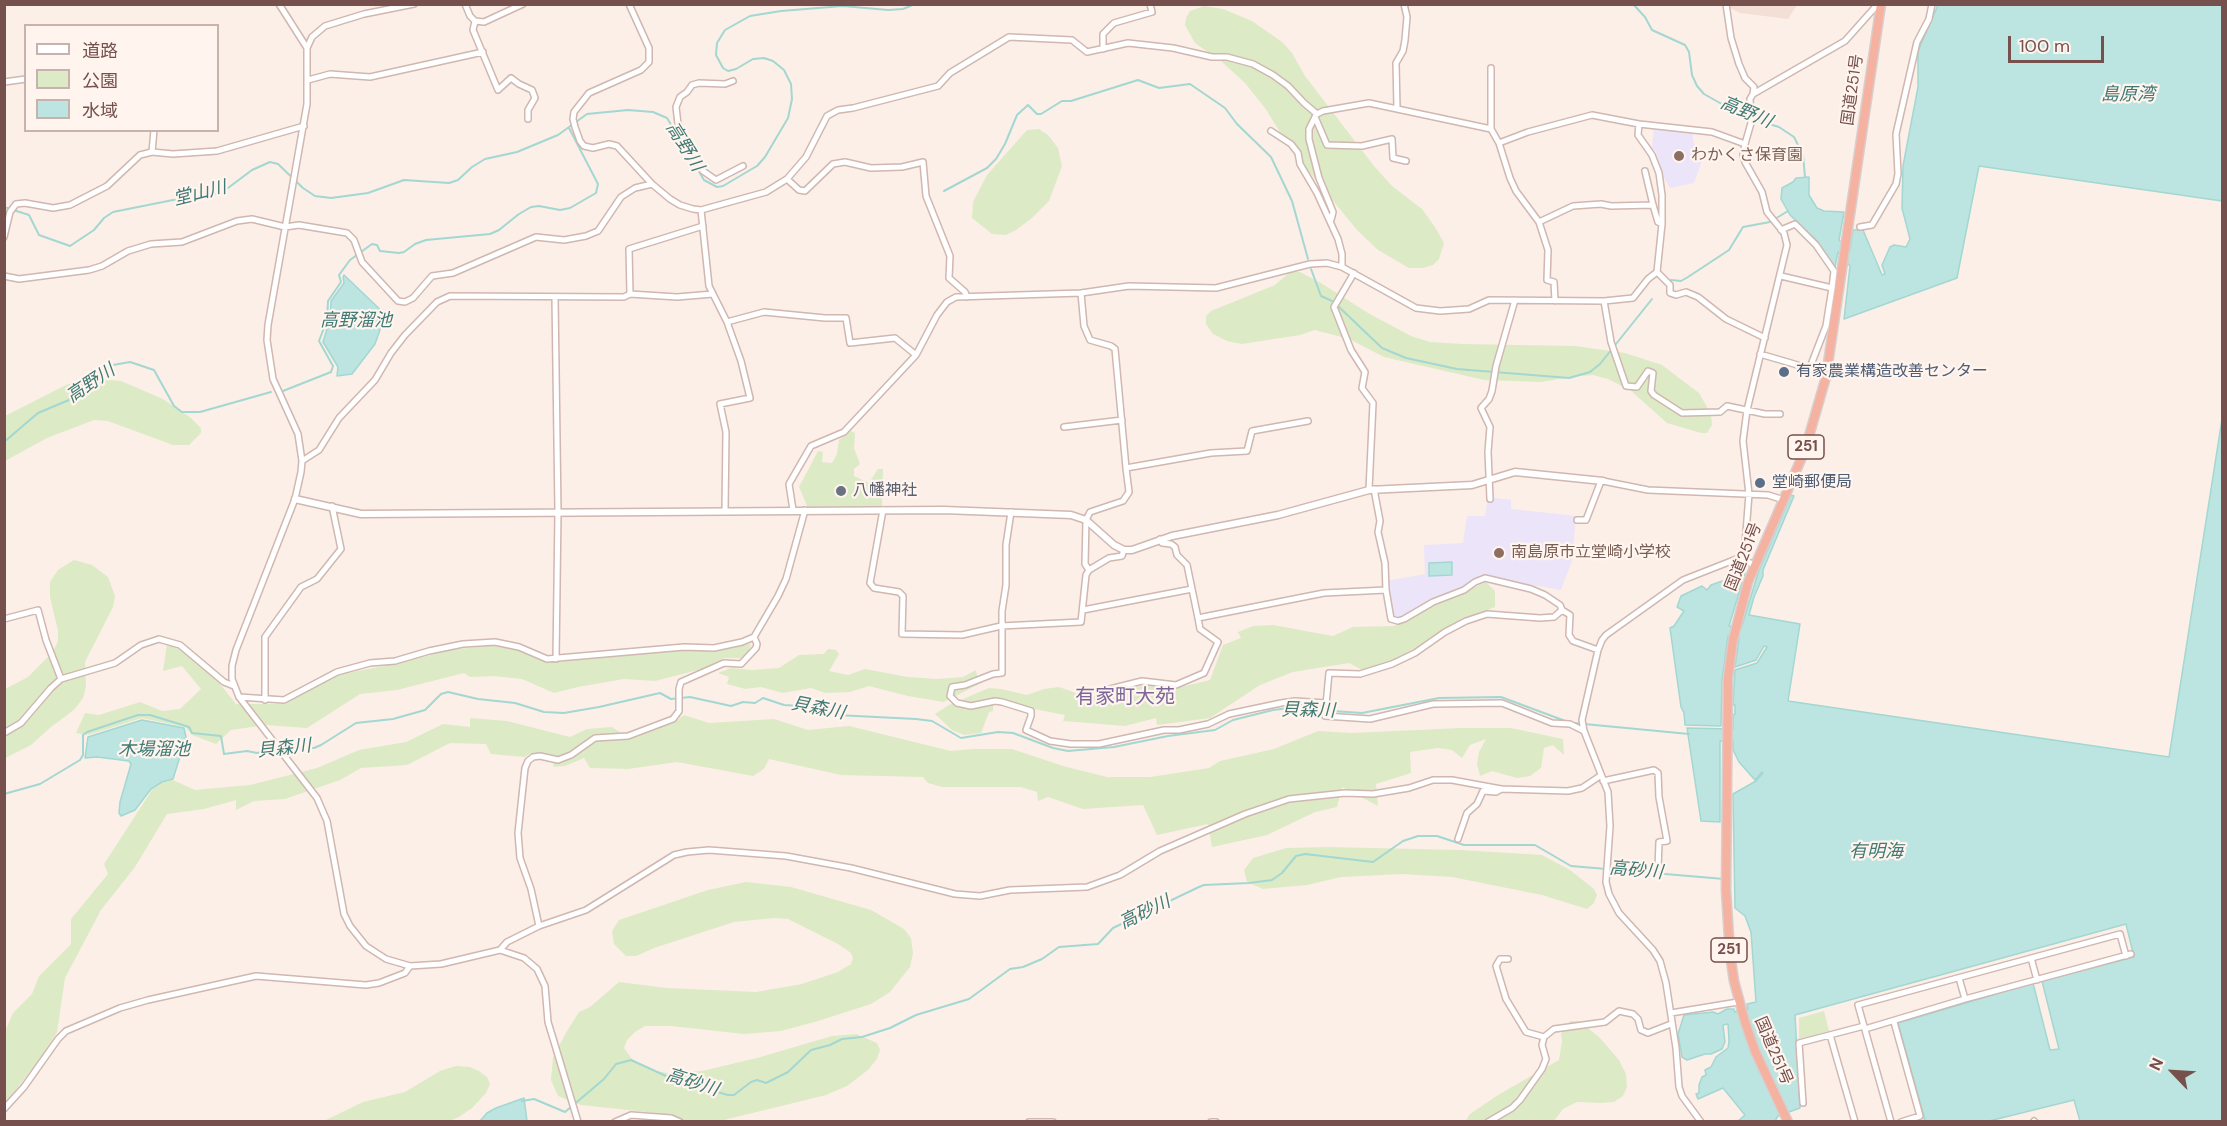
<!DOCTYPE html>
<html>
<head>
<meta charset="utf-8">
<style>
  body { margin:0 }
  #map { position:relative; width:2227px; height:1126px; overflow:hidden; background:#fcefe8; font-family:"DM Sans","Noto Sans JP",sans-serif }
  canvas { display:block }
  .frame { position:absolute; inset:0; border:6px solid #75504c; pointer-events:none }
  .legend { position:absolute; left:24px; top:24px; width:195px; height:108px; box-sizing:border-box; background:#fff4ee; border:2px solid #c8b2ad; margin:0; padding:8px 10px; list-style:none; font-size:18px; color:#75504c }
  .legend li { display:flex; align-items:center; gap:12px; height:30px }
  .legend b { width:30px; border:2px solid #c8b2ad }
  .north { position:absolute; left:2143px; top:1042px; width:60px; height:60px; -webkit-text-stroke:4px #fff4ee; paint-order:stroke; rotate:295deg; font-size:16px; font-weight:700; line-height:24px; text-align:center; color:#75504c }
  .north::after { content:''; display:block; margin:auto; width:21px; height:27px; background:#75504c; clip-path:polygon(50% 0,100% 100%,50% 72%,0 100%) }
  .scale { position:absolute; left:2008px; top:36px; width:96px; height:27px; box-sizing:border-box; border:3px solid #75504c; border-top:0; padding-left:8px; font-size:18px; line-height:21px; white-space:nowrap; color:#75504c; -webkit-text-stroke:4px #fff4ee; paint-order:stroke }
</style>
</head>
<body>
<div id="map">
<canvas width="2227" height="1126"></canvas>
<div class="frame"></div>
<ul class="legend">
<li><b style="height:8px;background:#fff"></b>道路</li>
<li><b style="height:16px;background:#ddeac6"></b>公園</li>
<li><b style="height:16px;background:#bce5e1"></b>水域</li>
</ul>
<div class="north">N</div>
<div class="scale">100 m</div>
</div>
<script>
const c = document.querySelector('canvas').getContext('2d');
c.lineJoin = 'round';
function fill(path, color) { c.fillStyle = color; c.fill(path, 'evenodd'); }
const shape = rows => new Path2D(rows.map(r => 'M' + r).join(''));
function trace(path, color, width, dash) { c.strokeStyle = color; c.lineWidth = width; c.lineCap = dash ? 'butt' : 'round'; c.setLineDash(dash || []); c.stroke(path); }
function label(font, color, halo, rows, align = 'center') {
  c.font = font + ' "DM Sans","Noto Sans JP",sans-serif'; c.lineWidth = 4.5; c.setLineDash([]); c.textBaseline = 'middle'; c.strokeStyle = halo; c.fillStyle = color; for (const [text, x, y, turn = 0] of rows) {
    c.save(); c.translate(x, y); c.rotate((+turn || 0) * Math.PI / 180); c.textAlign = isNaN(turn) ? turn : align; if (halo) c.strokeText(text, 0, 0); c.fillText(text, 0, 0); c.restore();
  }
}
const residential = shape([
  [1731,5,1731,4,1797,5,1788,19,1740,13,1730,8]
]);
const education = shape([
  [1654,128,1693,133,1693,140,1702,161,1694,183,1670,188,1662,175,1656,152,1652,148],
  [1488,497,1511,500,1511,509,1576,516,1572,561,1561,590,1481,576,1462,588,1429,602,1398,619,1392,615,1387,581,1425,574,1424,545,1463,543,1467,516,1485,516]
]);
const green = shape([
  [1204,6,1223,9,1252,21,1282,42,1292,53,1305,76,1374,166,1392,186,1422,209,1435,227,1444,243,1439,259,1433,265,1423,268,1409,268,1378,250,1358,231,1291,150,1265,108,1245,83,1222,62,1195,43,1185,25,1186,18,1190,11],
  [1039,129,1048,135,1058,148,1062,166,1049,201,1032,218,1016,230,1006,235,992,234,972,218,973,202,987,175,1027,130],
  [1290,272,1300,272,1321,283,1368,313,1411,336,1430,342,1462,344,1575,346,1625,353,1662,365,1699,393,1711,414,1712,425,1707,433,1701,433,1667,423,1630,390,1608,379,1593,375,1569,377,1542,382,1484,380,1384,357,1349,339,1315,330,1300,335,1242,344,1227,341,1213,334,1206,324,1206,316,1211,311,1275,285],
  [87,378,121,381,163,399,191,418,201,428,201,433,189,445,173,445,108,421,94,420,47,438,5,461,5,416,66,385],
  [851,431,855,433,854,448,860,464,854,469,854,476,869,483,878,469,883,469,882,508,808,508,799,487,818,451,823,452,822,462,832,463,837,454,839,440],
  [74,560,92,565,108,577,115,596,113,607,85,662,86,687,83,698,74,710,51,727,31,745,5,758,5,689,28,677,53,652,58,641,58,631,50,597,50,582,58,570],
  [1486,582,1495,591,1495,607,1443,629,1414,649,1391,661,1362,670,1349,663,1293,672,1260,685,1210,718,1157,725,1156,718,1125,726,1063,721,1065,715,993,701,993,711,989,712,981,733,964,735,952,730,935,714,949,705,989,688,1001,689,1027,695,1044,689,1059,687,1082,695,1104,697,1145,685,1177,688,1210,680,1223,645,1241,638,1238,632,1253,626,1273,625,1333,636,1353,627,1394,626,1417,614],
  [167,644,183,651,216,679,236,704,285,704,336,675,395,664,450,650,495,645,517,649,546,663,684,650,712,650,751,644,748,653,741,658,724,658,702,669,655,681,624,679,578,687,554,693,522,679,494,676,470,677,464,673,397,690,360,694,307,728,266,725,231,730,216,744,192,735,185,727,142,718,88,735,76,733,85,713,99,715,140,702,162,711,180,709,201,689,182,666,163,671],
  [828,649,836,650,839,654,829,671,848,675,865,669,908,677,937,679,963,677,976,670,979,684,944,702,908,696,869,686,850,692,825,693,811,688,783,693,761,687,745,689,727,684,729,677,718,673,731,668,752,670,779,668,799,655,824,654],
  [684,715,709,723,774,719,808,730,849,726,951,751,973,749,1012,749,1063,766,1107,777,1150,777,1209,768,1220,761,1274,749,1318,731,1352,733,1460,728,1511,728,1563,739,1564,755,1553,745,1544,748,1541,768,1530,776,1517,778,1492,771,1480,776,1477,764,1479,752,1486,739,1470,745,1462,758,1452,750,1438,748,1410,752,1411,773,1376,784,1378,806,1342,787,1337,807,1315,812,1267,835,1212,847,1208,824,1157,835,1143,805,1083,809,1048,797,1038,801,1037,792,1021,787,942,787,928,783,923,777,841,775,769,759,764,769,753,776,677,762,628,769,590,768,584,758,565,766,553,767,554,756,531,753,525,757,491,754,486,744,450,743,407,765,361,768,340,780,285,799,254,801,236,810,236,800,204,809,167,814,135,867,101,910,65,978,57,1032,41,1057,5,1104,5,1031,13,1013,32,994,39,976,71,944,71,919,108,874,104,864,152,790,162,783,173,780,195,790,250,785,317,768,359,750,406,742,443,724,470,727,470,718,507,721,570,737,587,729,612,727,630,739,675,722],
  [1328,847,1460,850,1542,855,1570,870,1594,889,1597,895,1594,903,1587,909,1542,895,1452,877,1402,874,1341,877,1307,885,1263,889,1247,882,1244,870,1253,858,1286,848],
  [746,882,791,887,871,910,904,929,911,938,913,953,910,967,890,992,871,1004,818,1021,781,1031,744,1034,671,1026,645,1026,635,1032,627,1040,624,1048,632,1059,651,1070,668,1073,702,1071,757,1058,832,1036,856,1034,877,1043,880,1050,877,1059,868,1070,847,1086,826,1095,720,1121,678,1120,656,1113,581,1105,558,1096,551,1080,553,1057,567,1031,579,1012,590,1007,619,982,667,988,756,992,802,984,838,972,851,964,853,958,851,953,838,944,788,919,774,918,734,922,654,948,636,956,626,956,614,944,612,931,619,920,708,890],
  [1824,1011,1829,1031,1799,1039,1799,1018],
  [1570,1021,1578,1021,1588,1028,1600,1038,1619,1060,1626,1074,1627,1087,1623,1096,1614,1102,1600,1103,1577,1102,1563,1109,1554,1121,1465,1122,1470,1114,1498,1095,1559,1060,1562,1041,1561,1034],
  [456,1066,470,1067,479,1071,487,1077,490,1084,486,1093,472,1108,459,1117,447,1122,324,1121,363,1102,405,1092,440,1071]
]);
const water = shape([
  [1938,5,2222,5,2222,201,1979,166,1957,278,1844,319,1850,266,1838,252,1835,267,1828,260,1817,241,1790,215,1781,199,1782,188,1793,182,1796,178,1809,177,1809,195,1817,208,1824,211,1844,212,1839,240,1850,250,1853,230,1863,230,1882,275,1885,274,1882,265,1890,247,1894,245,1906,247,1910,239,1902,208,1903,166,1918,87,1918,51,1938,5],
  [344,275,390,319,386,325,381,327,375,344,352,374,337,376,338,367,323,342,330,319,331,301,344,283,343,277,344,275],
  [2222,419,2222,1121,2080,1121,2074,1100,1989,1121,1920,1121,1925,1120,1898,1023,2033,983,2050,1050,2059,1049,2042,981,2134,957,2126,924,1795,1015,1800,1108,1778,1116,1775,1121,1738,1121,1745,1115,1723,1088,1698,1099,1696,1094,1699,1093,1699,1085,1702,1077,1706,1075,1705,1070,1711,1067,1716,1057,1728,1048,1729,1041,1728,1024,1723,1025,1725,1042,1722,1049,1711,1054,1705,1054,1687,1060,1682,1057,1678,1034,1684,1015,1713,1012,1718,1014,1727,1009,1734,1009,1735,1012,1748,1009,1747,1004,1756,1002,1751,932,1745,916,1735,908,1733,794,1756,781,1763,773,1762,772,1755,780,1739,762,1733,750,1733,741,1720,741,1720,822,1701,821,1687,728,1733,729,1733,715,1735,714,1735,705,1733,705,1735,670,1757,663,1767,647,1764,646,1756,660,1735,667,1739,638,1728,636,1722,680,1721,726,1685,725,1684,713,1681,707,1670,628,1674,626,1684,611,1677,607,1681,596,1702,586,1707,590,1711,585,1745,573,1729,626,1741,629,1759,570,1791,495,1794,496,1763,570,1763,576,1754,597,1749,615,1800,624,1788,701,2169,757,2222,419],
  [1452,562,1452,575,1429,576,1429,563,1452,562],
  [142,720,184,728,186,737,173,779,162,782,151,789,135,810,121,816,119,813,120,802,131,764,129,761,97,757,85,758,88,737,142,720],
  [524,1098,527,1121,480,1121,487,1113,496,1108,524,1098]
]);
const stream = shape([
  [1633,4,1645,17,1652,30,1685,45,1689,52,1692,75,1697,86,1704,94,1743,116,1779,127,1794,137,1803,155,1805,177],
  [944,191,987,168,996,159,1005,144,1017,115,1028,105,1037,114,1041,114,1062,101,1071,101,1138,80,1159,88,1190,84,1225,108,1237,124,1271,157,1292,201,1308,259],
  [4,207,29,215,39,235,70,246,94,230,104,218,113,212,173,200,205,197,224,191,252,170,270,162,278,164,303,188,315,196,331,198,368,193,404,180,449,183,458,180,472,167,485,159,517,152,558,135,587,114,628,110,653,112,667,118,704,180,717,187,723,186,757,166,765,157,788,118,792,99,791,84,784,70,773,61,764,58,753,59,736,69,728,71,723,68,716,55,717,43,725,30,750,16,781,11,843,6,888,10,903,9,915,4],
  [1311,269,1321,296,1332,301],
  [1671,280,1681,281,1688,277,1729,250,1743,227,1770,222,1788,211],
  [1339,307,1382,348,1406,358,1457,369,1569,378,1590,372,1600,364,1652,299],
  [283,391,331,372,333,366,319,341,327,320,328,301,341,282,339,275,350,260,372,244,377,245,380,251,399,253,404,252,415,244,426,240,490,234,499,230,519,214,531,207,539,206,560,210,570,208,596,193,598,184,569,128],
  [4,442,38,413,69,400,84,384,113,365,130,362,154,370,174,406,182,412,200,412,271,392],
  [1574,723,1689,734],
  [4,794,40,784,80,760,83,755,83,735,87,732,138,715,150,715,189,727,192,733,221,736,224,754,247,751,257,753,283,747,314,748,321,745,356,723,393,719,425,710,441,694,448,692,478,699,515,703,544,712,564,713,599,707,660,693,671,699,690,697,731,706,743,702,755,703,763,698,784,705,816,707,836,715,916,719,932,721,961,738,998,732,1013,733,1053,748,1068,751,1114,747,1168,736,1215,730,1233,720,1273,710,1289,708,1362,713,1439,698,1501,697,1568,722],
  [522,1101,534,1099,565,1112,604,1079,616,1064,631,1060,677,1081,728,1095,734,1095,751,1082,757,1080,766,1083,788,1072,811,1050,830,1045,842,1039,862,1037,890,1028,916,1015,969,999,1010,969,1023,967,1042,959,1059,947,1098,944,1113,928,1199,887,1204,885,1249,883,1272,880,1282,873,1296,856,1305,854,1373,862,1403,841,1418,836,1437,836,1464,845,1535,845,1571,866,1724,879]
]);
const minor = shape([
  [279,4,307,48],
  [414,4,364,14,325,26,312,37,307,48,307,104,268,325,267,340,273,379,298,434,302,461,301,472,295,499,236,650,232,666,232,679,239,697,317,798,327,821,344,914,350,926,366,946,386,959,410,966,441,964,500,950,524,958,537,969,545,986,548,1022,555,1045,578,1122],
  [465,4,470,16,475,21,484,22,523,4],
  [629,4,649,48,649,62,641,70,589,93,574,112,573,119,575,127,580,141,584,146,593,148,609,144,617,146,652,184,670,199,680,205,693,209,701,210,766,192,787,179,806,157,827,116,838,110,853,108,938,86,950,73,1009,37,1072,40,1087,52,1128,43,1173,48,1212,57,1227,57,1253,64,1273,75,1288,86,1304,103,1317,114,1323,111,1369,103,1491,129,1499,143,1528,132,1592,115,1639,124,1712,132,1745,144],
  [475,21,473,30,498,90,511,78,519,84,532,90,535,98,528,110,528,119],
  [1103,49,1103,34,1114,23,1152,12,1150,4],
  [308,80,330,74,370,77,483,52],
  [733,81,725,84,699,83,692,85,687,92,680,97,676,107,678,124,703,171,716,180,743,166],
  [4,82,26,79],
  [1753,94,1845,41,1878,4],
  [1397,108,1396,63,1403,51,1405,40,1407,17,1404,4],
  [1316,115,1309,129,1309,139,1319,178,1333,212,1331,220],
  [1315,117,1327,145,1362,146,1392,139,1393,158,1406,161],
  [1639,124,1638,135,1652,155,1659,173,1662,195,1662,224,1657,272,1670,285,1670,293,1676,295,1686,292,1698,297,1726,319,1765,338],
  [1491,129,1491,68],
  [1271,131,1291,144,1298,153,1300,164,1317,193,1338,239,1342,254,1342,267],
  [1499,143,1510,178,1516,191,1539,222,1548,250,1547,280,1554,282,1555,301],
  [152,152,154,130],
  [1645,171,1653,205,1658,222,1662,224],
  [787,179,799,190,805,191,833,164,845,162,871,168,902,167,923,162,926,196,950,256,949,278,965,292,967,297],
  [701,210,709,286,727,322,741,361,750,398,720,404,726,432,725,510],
  [1539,222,1573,206,1601,204,1611,206,1653,205],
  [1860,227,1872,225,1896,184,1898,174,1896,134,1917,42,1929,19,1932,4],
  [1781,230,1795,224,1816,245,1834,271,1832,288],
  [4,237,10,212,16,204,25,203,53,208,70,205,107,186,140,155,152,152,173,154,217,151,304,126],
  [1354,273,1334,307,1351,350,1365,372,1362,388,1373,403,1369,490],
  [4,276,19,279,89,270,102,266,128,251,151,244,182,242,237,221,252,219,285,227,299,225,347,233,354,240,362,262,398,301,405,302,413,298,432,276,453,273,536,237,564,240,586,236,598,231,621,197,635,188,652,184],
  [1781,276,1832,288,1826,326,1809,370],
  [1081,293,1084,326,1090,340,1111,346,1115,349,1126,468],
  [630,294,629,249,703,226],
  [555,297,558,512,556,659],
  [1604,301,1611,342,1626,386,1637,387,1648,371,1653,373,1651,391,1654,395,1682,413,1720,412,1727,406,1765,414,1780,414],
  [727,322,764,312,825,318,846,318,850,343,895,338,916,355],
  [1760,354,1801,366,1826,377],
  [1064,427,1122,420],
  [302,461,319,450,339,418,375,380,391,353,405,335,437,302,450,296,624,297,630,294,677,297,713,294],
  [1603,481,1648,490,1768,495,1784,500],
  [1374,489,1380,521,1378,532,1385,563,1386,590,1391,619,1398,621,1404,619,1433,602,1464,590,1475,582,1485,578,1531,589,1545,595,1560,605,1562,610,1570,615,1569,635,1573,641,1598,650],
  [1490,499,1488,452,1490,427,1481,408,1489,399,1492,391,1496,366,1515,300],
  [793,510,789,484,811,446,844,432,916,355,937,315,947,302,956,297,1081,293,1129,286,1216,288,1310,264,1327,263,1342,267,1416,308,1440,311,1469,309,1489,300,1604,301,1633,298,1648,279,1657,272],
  [883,510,870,583,874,588,899,592,903,596,902,634,962,635,1001,626,1081,622,1086,575,1089,570,1109,558,1122,556,1124,550],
  [1011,512,1006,545,1006,585,1002,611,1002,673,993,674,965,685,952,687,950,696,957,703,971,706,995,701,1002,702,1031,711,1031,716,1026,730,1050,741,1071,744,1099,744,1164,730,1179,730,1208,724,1229,714,1281,703,1295,701,1326,703],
  [1577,520,1586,520,1601,481],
  [1160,539,1162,543,1171,544,1175,547,1177,555,1187,565,1198,618,1324,593,1386,590],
  [1739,558,1755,565],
  [1089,570,1085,564,1086,520,1090,512,1123,501,1129,492,1126,468,1211,453,1247,451,1252,431,1308,421],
  [1083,610,1192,589],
  [1562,610,1554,617,1540,618,1487,614,1466,621,1445,632,1415,653,1392,664,1360,674,1329,673,1325,716,1370,719,1433,704,1502,703,1552,723,1570,724,1584,731],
  [4,619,38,610,46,640,61,679],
  [1110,689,1142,681,1176,685,1204,673,1218,642,1200,629,1198,618],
  [239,697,284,700,337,672,370,663,395,661,429,651,463,644,495,642,519,647,547,659,684,647,714,648,742,642,754,637,778,596,786,579,805,510],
  [265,700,265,637,301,587,317,579,341,549,332,506],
  [4,733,21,723,51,688,61,679,115,663,141,645,159,639,180,645,224,682,234,686],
  [1603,781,1654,770,1658,773,1659,797,1667,841,1659,842,1658,869],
  [1458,839,1467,813,1477,804,1483,791,1496,792,1501,789],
  [539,926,531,889,520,858,518,833,525,768,528,761,533,757,540,756,558,760,571,755,595,738,628,736,673,719,679,711,679,689,681,682,724,663,741,664,756,648,757,644,754,637],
  [500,950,507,942,539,926,586,910,674,855,687,852,709,850,786,856,851,868,955,894,980,896,1010,890,1087,887,1120,875,1160,851,1245,814,1289,799,1345,793,1373,794,1409,788,1433,780,1452,780,1501,789,1568,791,1582,788,1600,776],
  [2031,958,2037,980],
  [1508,959,1500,959,1496,966,1506,999,1526,1032,1544,1037],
  [1959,978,1965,999],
  [1671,1013,1738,1002],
  [1894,1022,1920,1116,1901,1122],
  [1865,1029,1965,999,2131,954],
  [1830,1035,1855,1122],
  [1803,1103,1799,1043,1864,1026],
  [4,1109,24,1087,58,1039,66,1031,120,1008,148,1000,256,976,366,985,379,983,405,973,410,966],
  [2034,1121,2035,1122],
  [615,1122,631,1115,671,1118,680,1122],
  [1029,1122,1053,1122],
  [1211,1122,1216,1122],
  [1488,1122,1512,1108,1520,1100,1542,1069,1546,1059,1542,1045,1544,1037,1554,1029,1605,1022,1619,1011,1633,1014,1638,1019,1641,1030,1648,1033,1671,1024],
  [1701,1122,1682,1096,1679,1087,1676,1048,1666,983,1660,961,1653,950,1619,913,1609,894,1606,882,1610,826,1608,792,1584,731,1582,720,1598,650,1602,640,1606,635,1683,580,1739,558,1745,545,1749,494,1743,441,1747,410,1787,245,1784,233,1767,212,1762,192,1745,162,1743,155,1745,144,1751,123,1750,99,1753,94,1754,87,1745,78,1739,64,1731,38,1726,4],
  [1891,1122,1858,1005,2120,934,2126,956]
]);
const tertiary = shape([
  [295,499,361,514,944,510,1071,515,1086,520,1114,545,1124,550,1132,550,1172,536,1278,515,1369,490,1472,485,1515,472,1603,481]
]);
const trunk = shape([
  [1788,1122,1755,1051,1745,1022,1734,981,1730,954,1726,890,1728,678,1733,640,1748,582,1805,450,1826,377,1881,4]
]);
const markers = [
  [1679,156,6,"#8d6e63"],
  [1784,372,6,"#5c6f8a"],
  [1760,483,6,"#5c6f8a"],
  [841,491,6,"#6b7280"],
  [1499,553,6,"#8d6e63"]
];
const shields = [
  [1806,447,36],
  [1729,950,36]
];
const shieldNames = [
  ["251",1806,447],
  ["251",1729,950]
];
const streetNames = [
  ["国道251号",1853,90,-82],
  ["国道251号",1744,557,-68],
  ["国道251号",1773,1051,67]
];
const educationNames = [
  ["わかくさ保育園",1691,156],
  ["南島原市立堂崎小学校",1511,553]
];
const serviceNames = [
  ["有家農業構造改善センター",1796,372],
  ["堂崎郵便局",1772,483]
];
const worshipNames = [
  ["八幡神社",853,491]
];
const waterNames = [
  ["島原湾",2128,95],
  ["高野川",1746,113,23],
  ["高野川",684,147,58],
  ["堂山川",200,194,-14],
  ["高野溜池",356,321],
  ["高野川",91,384,-34],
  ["貝森川",818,709,11],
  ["貝森川",1308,711,1],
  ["貝森川",284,749,-6],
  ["木場溜池",154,750],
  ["有明海",1876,852],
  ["高砂川",1636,871,5],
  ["高砂川",1145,913,-26],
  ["高砂川",692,1083,17]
];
const quarterNames = [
  ["有家町大苑",1125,698]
];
fill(residential, '#f3dfd6');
fill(education, '#ece4f8');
fill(green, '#ddeac6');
fill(water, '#bce5e1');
trace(water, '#a3d7d2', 1.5);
trace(stream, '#a3d7d2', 2);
trace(minor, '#d0b7b0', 8);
trace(tertiary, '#d0b7b0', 9);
trace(trunk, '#d8cecd', 11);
trace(minor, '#fff', 5);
trace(tertiary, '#fff', 6);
trace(trunk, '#f6b2a1', 8);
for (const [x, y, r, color] of markers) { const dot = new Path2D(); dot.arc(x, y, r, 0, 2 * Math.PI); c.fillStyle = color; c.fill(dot); trace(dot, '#fff4ee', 2); }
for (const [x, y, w] of shields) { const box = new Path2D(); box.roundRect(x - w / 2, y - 12, w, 24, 4.5); c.fillStyle = '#fff4ee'; c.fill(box); trace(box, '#75504c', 1.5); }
label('bold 15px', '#75504c', null, shieldNames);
label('16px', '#75504c', '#fff4ee', streetNames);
label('16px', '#785e54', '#fff4ee', educationNames, 'left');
label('16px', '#4e5e75', '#fff4ee', serviceNames, 'left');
label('16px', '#5b616d', '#fff4ee', worshipNames, 'left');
label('italic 18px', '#407a75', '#fff4ee', waterNames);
label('20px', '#7c6898', '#fff4ee', quarterNames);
</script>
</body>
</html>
